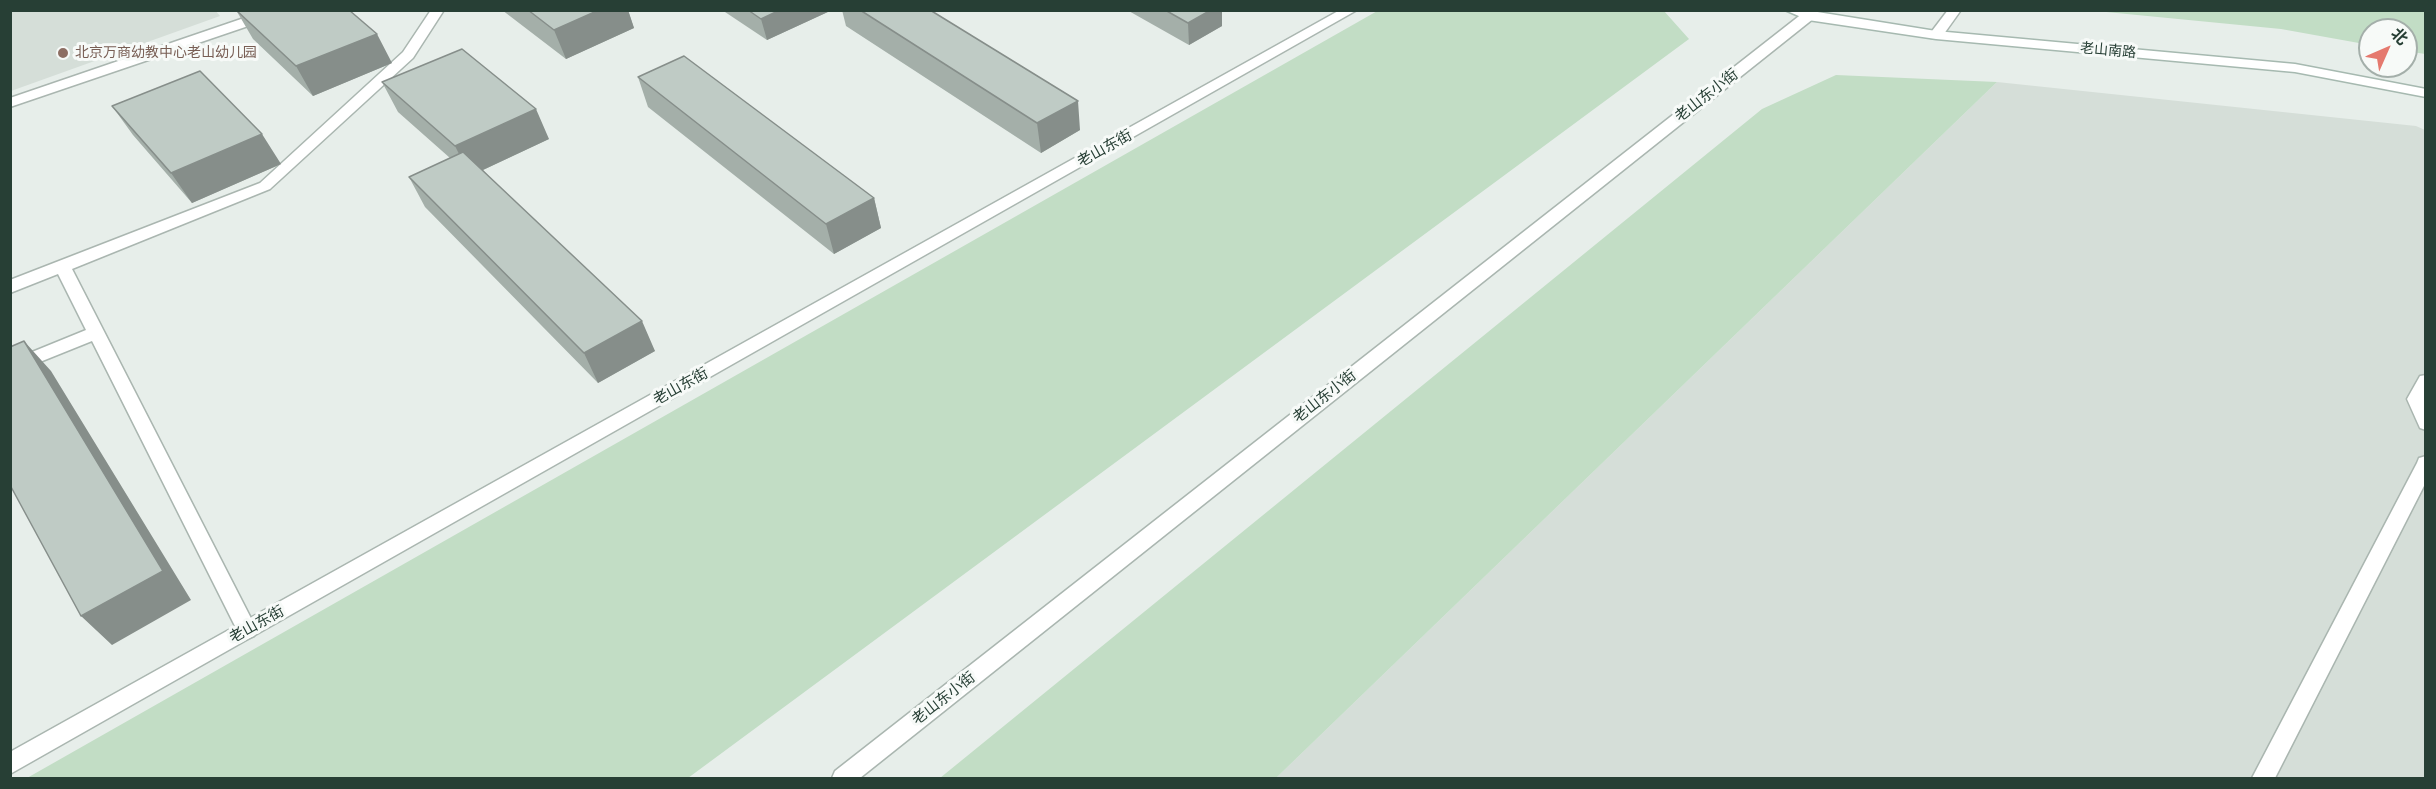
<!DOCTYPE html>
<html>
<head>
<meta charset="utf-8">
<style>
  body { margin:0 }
  #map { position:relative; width:2436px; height:789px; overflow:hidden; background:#e7eeea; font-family:Signika,"Noto Sans SC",sans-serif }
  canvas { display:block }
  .frame { position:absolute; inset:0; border:12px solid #273f35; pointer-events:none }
  .north { position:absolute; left:2358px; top:18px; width:60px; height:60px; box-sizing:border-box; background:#f7faf8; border:2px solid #a4afaa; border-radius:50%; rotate:45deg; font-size:16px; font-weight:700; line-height:24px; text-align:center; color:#273f35 }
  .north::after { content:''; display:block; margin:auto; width:21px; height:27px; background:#e5796e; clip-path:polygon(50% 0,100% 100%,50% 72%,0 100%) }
</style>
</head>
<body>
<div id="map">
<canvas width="2436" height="789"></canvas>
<div class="frame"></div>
<div class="north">北</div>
</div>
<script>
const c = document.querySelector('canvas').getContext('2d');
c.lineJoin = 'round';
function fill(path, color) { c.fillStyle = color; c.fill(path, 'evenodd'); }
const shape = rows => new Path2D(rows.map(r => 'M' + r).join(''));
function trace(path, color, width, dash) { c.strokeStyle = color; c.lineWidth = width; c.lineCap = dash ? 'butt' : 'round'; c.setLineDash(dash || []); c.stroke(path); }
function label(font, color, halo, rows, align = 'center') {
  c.font = font + ' Signika,"Noto Sans SC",sans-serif'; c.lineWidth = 6; c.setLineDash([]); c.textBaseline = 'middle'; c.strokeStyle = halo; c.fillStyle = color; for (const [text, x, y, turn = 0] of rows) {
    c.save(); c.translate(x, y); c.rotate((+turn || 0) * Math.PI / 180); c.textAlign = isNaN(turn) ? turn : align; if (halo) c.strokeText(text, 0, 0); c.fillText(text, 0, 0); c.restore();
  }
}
const built = shape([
  [215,10,220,16,11,91,11,11],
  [1997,82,2416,126,2425,130,2425,778,1276,778]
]);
const green = shape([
  [1379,10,1664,11,1689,39,688,778,27,778],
  [2096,11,2425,11,2425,54,2406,51,2406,30,2370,30,2370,45,2281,29],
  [1836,75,1997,82,1276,778,940,778,1762,109]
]);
const service = shape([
  [1948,10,1961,10,1941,38,1931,38,1929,35,1948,10]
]);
const minor = shape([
  [244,10,257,10,262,19,260,22,10,107,10,98,247,17,244,10],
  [431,10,444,10,413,58,270,189,72,269,257,630,254,636,247,639,240,636,92,341,10,374,10,361,86,330,58,274,10,293,10,280,260,183,403,52,431,10],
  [2426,375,2425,399,2426,430,2420,428,2407,399,2420,376,2426,375],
  [2426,456,2426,482,2275,778,2252,778,2417,463,2419,458,2426,456]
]);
const tertiary = shape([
  [1340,10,1357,10,10,774,10,752,1340,10],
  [1808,12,1815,16,1813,19,860,778,832,778,835,771,1803,13,1808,12]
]);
const secondary = shape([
  [1785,10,1805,10,1936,31,2295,64,2426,89,2426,97,2295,72,1936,39,1808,20,1785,10]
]);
const wall = shape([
  [236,10,392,63,313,96,253,39],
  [502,10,628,10,634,28,566,59],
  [722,10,829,10,830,11,767,40],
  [842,10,930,10,1080,130,1041,153,846,26],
  [1127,10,1222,10,1222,26,1189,45],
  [638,77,874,198,881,228,834,254,648,107],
  [382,82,549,139,483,170,655,351,598,383,425,207,409,177,450,158,398,112],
  [112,106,281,164,192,203,133,135]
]);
const shadedWall = shape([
  [599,10,628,10,634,28,566,59,554,30],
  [780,10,829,10,830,11,767,40,761,19],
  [1211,10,1222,10,1222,26,1189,45,1188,23],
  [377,34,392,63,313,96,296,66],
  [1078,101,1080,130,1041,153,1037,123],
  [536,109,549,139,470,176,455,146],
  [262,134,281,164,192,203,171,173],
  [874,198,881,228,834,254,826,224],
  [642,321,655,351,598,383,584,353],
  [24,341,51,371,191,600,112,645,81,616]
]);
const building = shape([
  [236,10,349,10,377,34,296,66,236,10],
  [528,10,599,10,554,30,528,10],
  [748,10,780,10,761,19,748,10],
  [860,10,930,10,1078,101,1037,123,860,10],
  [1165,10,1211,10,1188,23,1165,10],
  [462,49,536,109,455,146,382,82,462,49],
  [684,56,874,198,826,224,638,77,684,56],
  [200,71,262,134,171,173,112,106,200,71],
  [463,152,642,321,584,353,409,177,463,152],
  [24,341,163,571,81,616,10,485,10,347,24,341]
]);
const markers = [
  [63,53,6,"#8d6e63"]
];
const farStreetnames = [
  ["老山南路",2108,51,5]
];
const farEducationnames = [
  ["北京万商幼教中心老山幼儿园",75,53]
];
const streetNames = [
  ["老山东小街",1707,96,-38],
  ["老山东街",1105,149,-29],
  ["老山东街",681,387,-29],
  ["老山东小街",1325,397,-38],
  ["老山东街",257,625,-29],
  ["老山东小街",944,699,-38]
];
fill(built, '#d5ded8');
fill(green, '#c2ddc5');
trace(service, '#aab6b0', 3);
trace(minor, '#aab6b0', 3);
trace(tertiary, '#aab6b0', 3);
trace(secondary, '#a6b9b0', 3);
fill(service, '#fff');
fill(minor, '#fff');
fill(tertiary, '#fff');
fill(secondary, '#fff');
fill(wall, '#a4afa9');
fill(shadedWall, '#868e8a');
fill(building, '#bfcbc5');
trace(building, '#868e8a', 1.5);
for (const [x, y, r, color] of markers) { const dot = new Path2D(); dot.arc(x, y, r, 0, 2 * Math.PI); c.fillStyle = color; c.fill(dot); trace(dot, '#f7faf8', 2); }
label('14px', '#273f35', '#f7faf8', farStreetnames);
label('14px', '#785e54', '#f7faf8', farEducationnames, 'left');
label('15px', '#273f35', '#f7faf8', streetNames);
</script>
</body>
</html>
